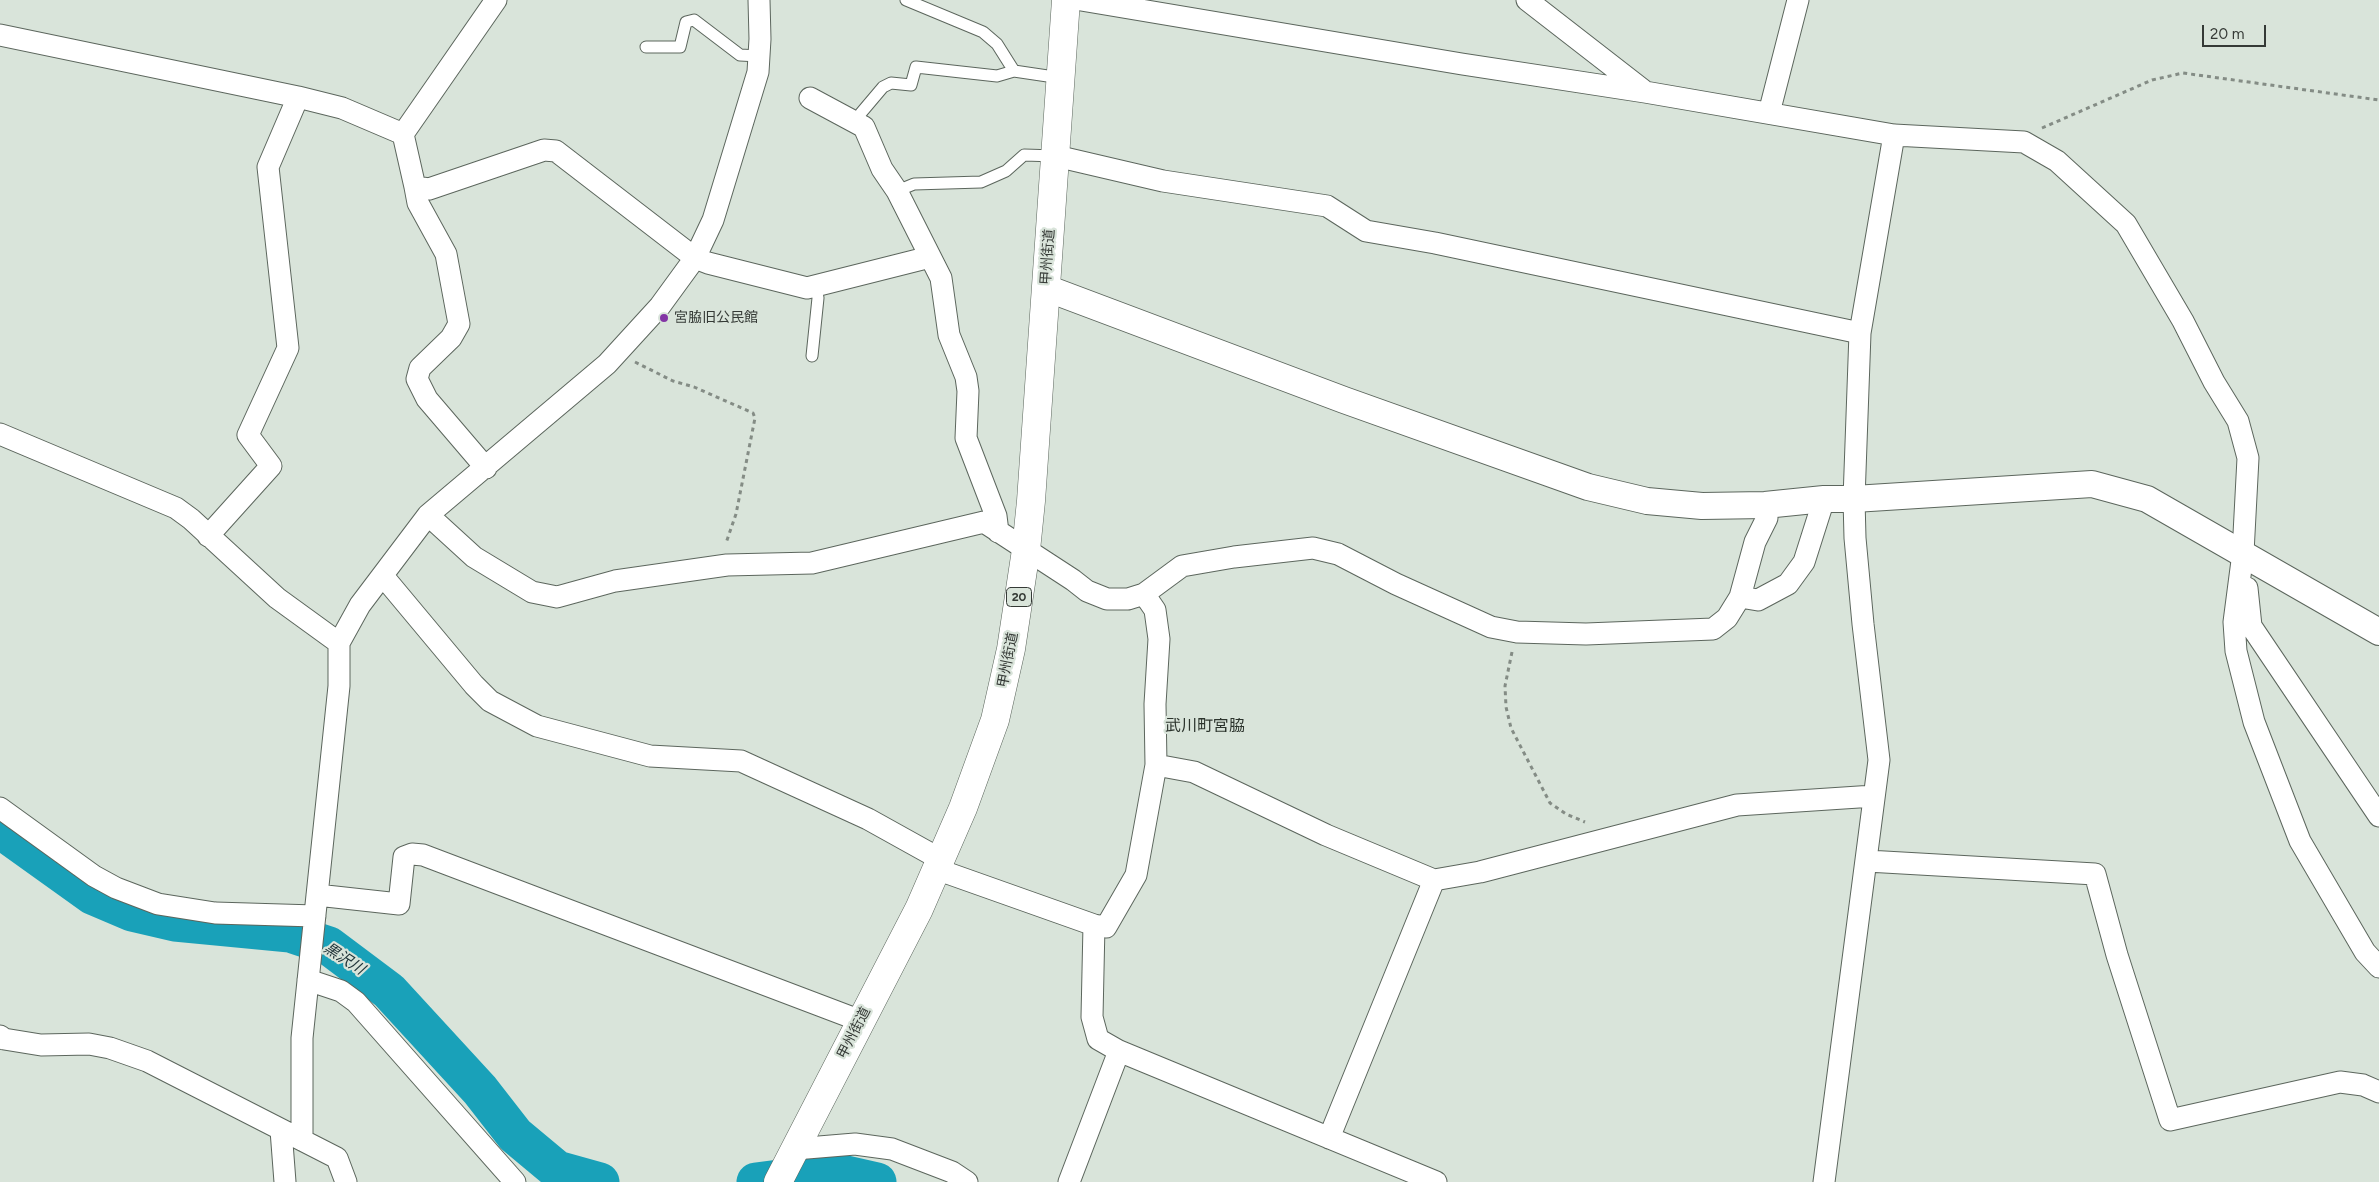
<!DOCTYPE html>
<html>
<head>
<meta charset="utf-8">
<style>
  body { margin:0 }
  #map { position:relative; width:2379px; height:1182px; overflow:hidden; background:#d9e4da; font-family:Figtree,sans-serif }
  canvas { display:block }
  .scale { position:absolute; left:2202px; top:25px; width:64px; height:22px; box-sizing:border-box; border:2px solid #353a36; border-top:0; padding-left:6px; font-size:15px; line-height:18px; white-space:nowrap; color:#353a36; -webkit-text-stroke:4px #d9e4da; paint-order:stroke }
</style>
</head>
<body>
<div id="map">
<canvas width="2379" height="1182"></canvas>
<div class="scale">20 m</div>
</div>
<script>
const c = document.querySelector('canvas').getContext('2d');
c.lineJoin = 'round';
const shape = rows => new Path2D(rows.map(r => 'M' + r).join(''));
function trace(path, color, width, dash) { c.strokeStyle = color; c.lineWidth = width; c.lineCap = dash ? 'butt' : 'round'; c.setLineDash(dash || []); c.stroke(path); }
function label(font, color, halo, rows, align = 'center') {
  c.font = font + ' Figtree,"Noto Sans JP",sans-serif'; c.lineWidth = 4.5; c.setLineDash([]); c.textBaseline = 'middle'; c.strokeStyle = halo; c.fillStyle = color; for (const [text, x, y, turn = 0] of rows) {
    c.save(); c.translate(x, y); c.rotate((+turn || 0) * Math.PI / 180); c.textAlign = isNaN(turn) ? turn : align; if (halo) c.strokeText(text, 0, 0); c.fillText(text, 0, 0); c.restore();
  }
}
const river = shape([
  [0,829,92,895,132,912,175,922,290,933,329,946,389,991,480,1090,515,1135,557,1170,600,1182],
  [756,1182,833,1172,877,1182]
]);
const path = shape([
  [2042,128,2152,80,2183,73,2379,100],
  [635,362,673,381,694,387,753,413,755,418,736,514,726,543],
  [1512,652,1505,686,1506,707,1511,728,1550,803,1566,814,1585,822]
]);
const service = shape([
  [906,0,983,32,997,44,1014,71],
  [646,47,680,47,686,22,694,20,740,55,759,56],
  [857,123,861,113,883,87,891,83,911,85,916,67,997,76,1014,71,1061,78],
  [897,191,914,184,981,182,1006,171,1024,155,1056,156],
  [812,356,818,298,816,287]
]);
const minor = shape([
  [496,0,403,134,415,187,429,189,544,150,556,151,695,258,708,263,807,288,930,257],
  [1081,0,1462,64,1645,92,1894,135,2024,142,2057,161,2126,224,2183,321,2214,382,2238,421,2248,458,2243,553,2234,622,2236,651,2254,722,2300,841,2365,952,2379,967],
  [1527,0,1643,90],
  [0,35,298,97,342,108,403,134],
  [810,98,864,127,882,169,897,191,941,278,949,335,966,377,968,391,966,438,996,516,998,532],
  [1769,113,1798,0],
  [1056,156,1163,181,1327,206,1366,231,1435,243,1860,333],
  [415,187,418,203,446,254,459,324,451,338,420,368,417,379,427,399,486,468],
  [0,434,176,508,191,519,277,598,339,643],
  [428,515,474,557,532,592,557,597,615,581,727,565,812,563,984,522,1073,580,1087,591,1107,599,1128,599,1144,594,1182,566,1234,557,1313,548,1338,554,1396,584,1491,627,1517,632,1586,634,1713,629,1727,618,1740,597,1755,542,1767,518,1765,505],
  [208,536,271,466,248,435,288,348,268,167,298,97],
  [383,576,474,685,490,701,537,726,650,756,741,761,868,819,940,859],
  [2247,588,2251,626,2379,816],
  [1740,597,1758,600,1788,584,1804,562,1824,499],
  [1156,765,1194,772,1326,835,1434,880,1480,872,1737,805,1874,796],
  [0,808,94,876,116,888,158,904,215,913,315,916],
  [1867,861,2095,874,2117,955,2170,1120,2340,1082,2363,1085,2379,1092],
  [936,869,1094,925,1092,1017,1098,1039,1119,1051,1436,1182],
  [317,895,399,904,404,857,412,854,423,855,861,1021],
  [1094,925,1106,927,1136,875,1156,765,1155,704,1159,639,1155,610,1144,594],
  [308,980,341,991,356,1002,515,1182],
  [0,1036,4,1039,41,1045,89,1044,110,1048,147,1061,337,1158,346,1182],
  [281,1130,285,1182],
  [1329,1138,1434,880],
  [302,1140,302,1038,339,686,339,643,360,605,428,515,607,364,660,306,695,258,713,220,758,72,760,39,759,0],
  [795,1149,855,1144,892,1149,952,1172,967,1182],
  [1069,1182,1119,1051],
  [1824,1182,1879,760,1863,624,1855,538,1854,499,1860,333,1894,135]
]);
const tertiary = shape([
  [1046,288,1344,400,1588,487,1647,501,1702,506,1765,505,1824,499,1854,499,2092,484,2147,499,2379,632]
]);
const trunk = shape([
  [778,1182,919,909,963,808,995,720,1011,649,1026,550,1031,501,1066,0]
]);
const markers = [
  [664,318,5,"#8335a5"]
];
const shields = [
  [1019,597,25]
];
const shieldNames = [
  ["20",1019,597]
];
const streetNames = [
  ["甲州街道",1048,257,-86],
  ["甲州街道",1008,660,-79],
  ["甲州街道",854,1033,-63]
];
const poiNames = [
  ["宮脇旧公民館",674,318]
];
const waterNames = [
  ["黒沢川",344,959,33]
];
const quarterNames = [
  ["武川町宮脇",1205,726]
];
trace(river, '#19a1b9', 39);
trace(service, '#5c665d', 13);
trace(minor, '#5c665d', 23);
trace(tertiary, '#5c665d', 28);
trace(trunk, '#5c665d', 29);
trace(path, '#848c85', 3, [4, 4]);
trace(service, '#fff', 11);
trace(minor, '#fff', 21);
trace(tertiary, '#fff', 26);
trace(trunk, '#fff', 28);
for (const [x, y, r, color] of markers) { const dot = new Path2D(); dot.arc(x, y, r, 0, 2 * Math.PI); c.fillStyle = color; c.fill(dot); trace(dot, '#d9e4da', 2); }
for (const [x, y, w] of shields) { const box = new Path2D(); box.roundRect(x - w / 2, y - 9.5, w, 19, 4); c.fillStyle = '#d9e4da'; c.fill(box); trace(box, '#353a36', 1); }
label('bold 12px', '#353a36', null, shieldNames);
label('14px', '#353a36', '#d9e4da', streetNames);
label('14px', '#353a36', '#d9e4da', poiNames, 'left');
label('italic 15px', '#1e3237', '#d9e4da', waterNames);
label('16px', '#2c342d', '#d9e4da', quarterNames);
</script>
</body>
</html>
